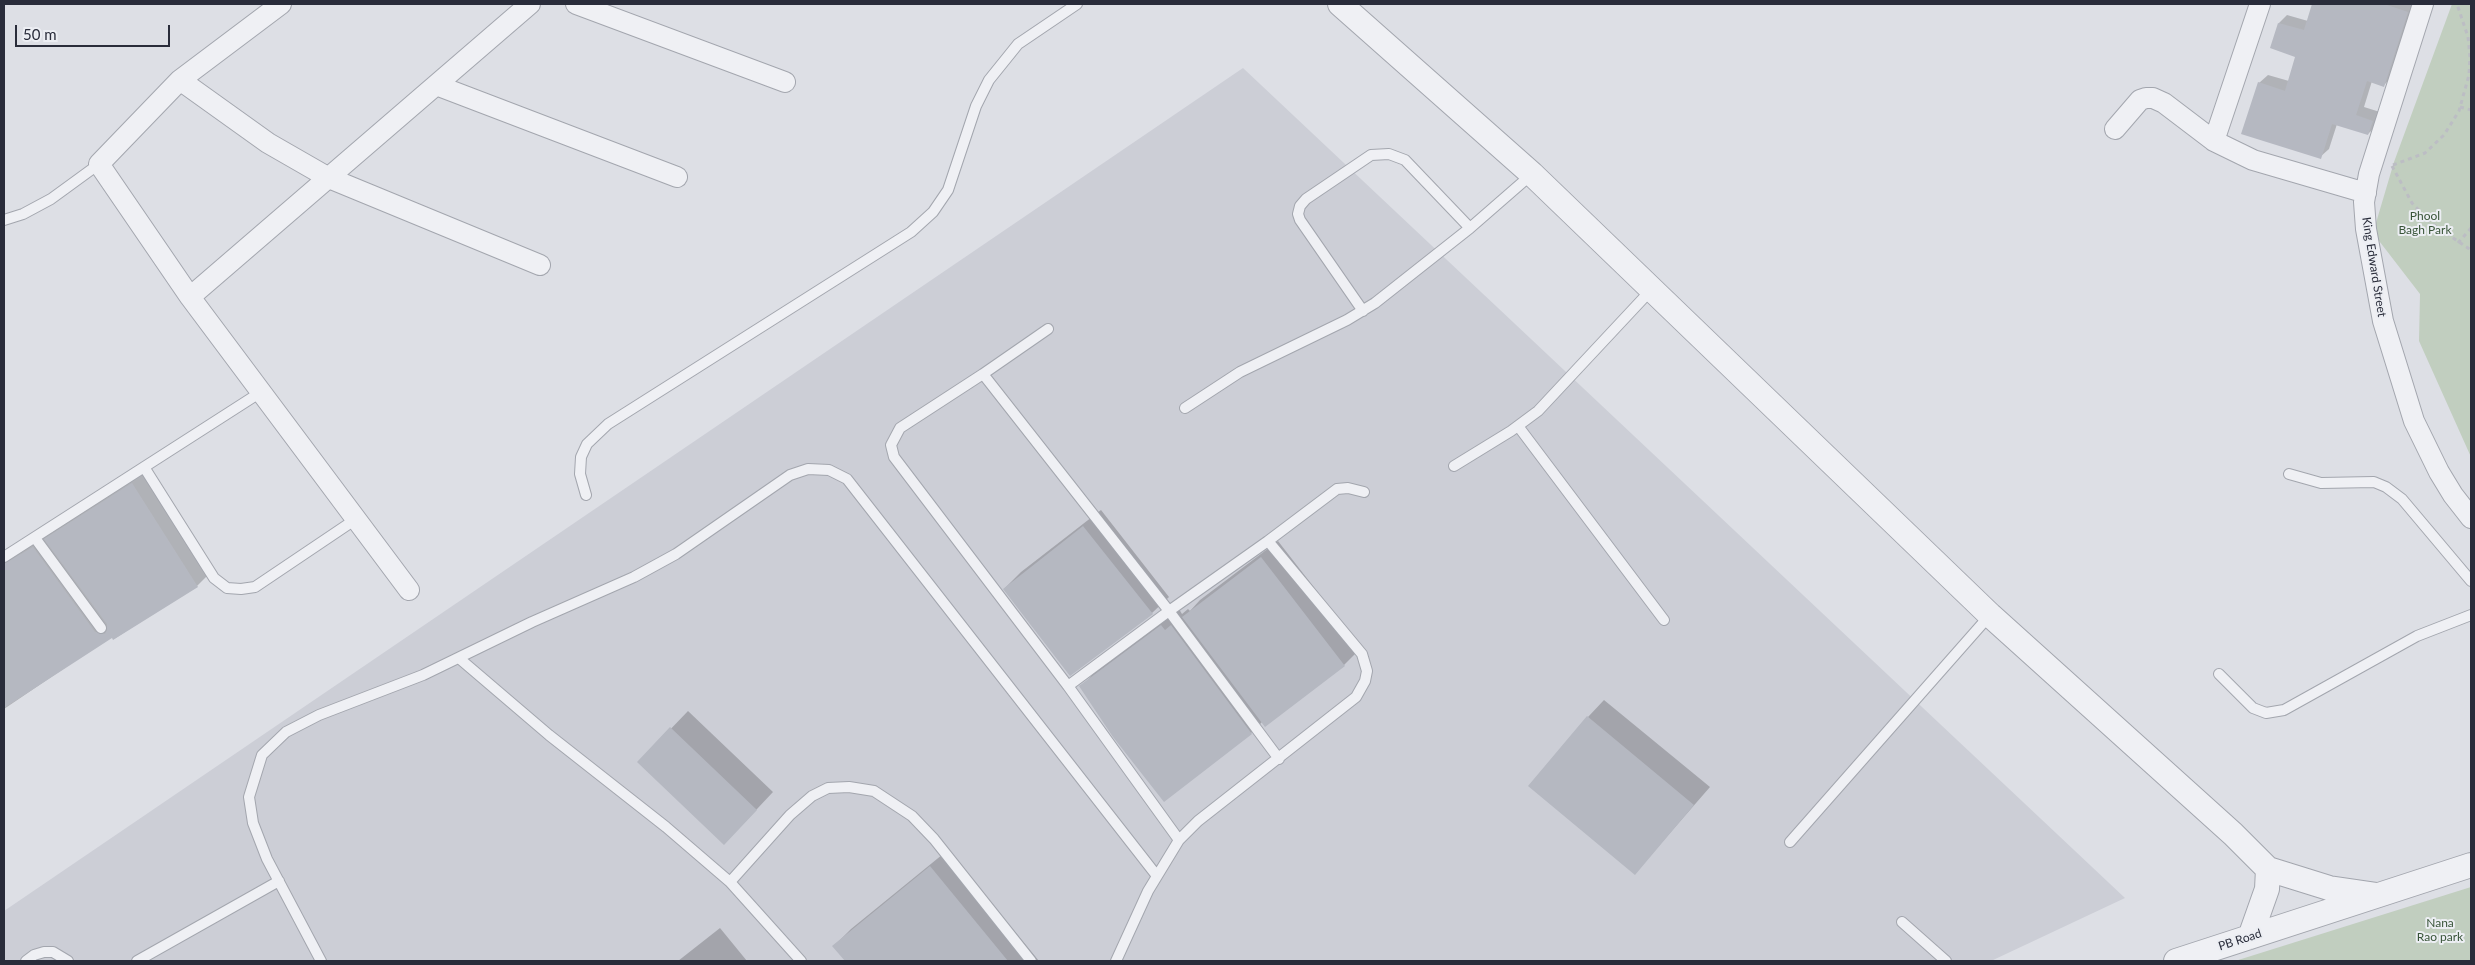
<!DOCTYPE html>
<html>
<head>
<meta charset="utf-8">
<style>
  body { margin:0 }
  #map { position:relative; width:2475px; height:965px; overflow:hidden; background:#dddfe5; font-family:Lato,sans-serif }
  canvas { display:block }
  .frame { position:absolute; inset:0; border:5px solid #292c3a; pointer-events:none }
  .scale { position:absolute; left:15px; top:25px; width:155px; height:22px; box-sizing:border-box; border:2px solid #292c3a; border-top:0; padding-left:6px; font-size:15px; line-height:18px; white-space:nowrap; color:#292c3a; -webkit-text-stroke:4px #eceef3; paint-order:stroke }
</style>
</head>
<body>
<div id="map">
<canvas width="2475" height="965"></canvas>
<div class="frame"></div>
<div class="scale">50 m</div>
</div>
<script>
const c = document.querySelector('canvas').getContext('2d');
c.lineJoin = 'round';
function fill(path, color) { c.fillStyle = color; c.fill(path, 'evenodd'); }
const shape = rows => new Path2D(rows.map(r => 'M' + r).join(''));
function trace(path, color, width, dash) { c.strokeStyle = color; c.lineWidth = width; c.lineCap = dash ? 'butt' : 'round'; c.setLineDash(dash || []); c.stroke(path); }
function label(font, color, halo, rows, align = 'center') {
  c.font = font + ' Lato,sans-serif'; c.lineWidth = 4; c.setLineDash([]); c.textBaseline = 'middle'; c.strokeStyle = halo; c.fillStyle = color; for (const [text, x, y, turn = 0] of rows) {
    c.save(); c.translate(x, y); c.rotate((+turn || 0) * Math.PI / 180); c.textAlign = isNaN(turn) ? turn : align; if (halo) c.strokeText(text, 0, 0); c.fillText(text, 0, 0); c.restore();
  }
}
const built = shape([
  [1243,68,2125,898,1991,961,4,961,4,911]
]);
const green = shape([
  [2452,4,2471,4,2471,457,2419,341,2420,294,2373,233,2394,162],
  [2471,887,2471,961,2235,961]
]);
const shadow = shape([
  [2313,4,2415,4,2392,77,2384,85,2372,81,2364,107,2380,112,2376,126,2368,134,2337,124,2329,149,2320,157,2259,83,2268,75,2289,81,2297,56,2272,48,2279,23,2287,15,2308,21],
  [149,467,214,569,197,586,114,639,112,636,4,709,4,556,50,531,52,533,63,523],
  [1101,510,1169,597,1152,613,1004,589,1021,572],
  [1278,541,1361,648,1344,665,1265,725,1262,722,1251,733,1081,687,1097,670,1179,609,1182,614,1188,609,1190,611,1200,600],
  [1604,700,1710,787,1635,873,1588,717],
  [688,711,773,792,741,826,639,762],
  [948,850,1039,961,847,961,834,946,851,929],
  [720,928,747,961,678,961]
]);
const building = shape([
  [2312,4,2384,4,2408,12,2384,87,2367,81,2356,115,2373,121,2368,135,2332,124,2321,159,2241,134,2258,82,2285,91,2295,57,2270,48,2278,23,2304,30],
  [132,483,198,587,113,640,112,638,4,708,4,564,33,547,95,632,105,634,107,630,107,624,44,539],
  [1083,526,1153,614,1070,676,1003,589],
  [1261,557,1345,666,1265,727,1182,617],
  [1161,625,1165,630,1171,625,1252,734,1164,802,1113,737,1079,686],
  [1587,716,1694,805,1635,875,1528,786],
  [670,727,757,810,724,845,637,762],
  [930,866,1008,961,845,961,832,946]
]);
const path = shape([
  [2460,107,2471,110],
  [2393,165,2425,153,2444,135,2459,111,2469,75,2470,57,2468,37,2457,4],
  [2392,166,2412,203,2431,223,2471,250],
  [2458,243,2471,228]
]);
const service = shape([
  [4,220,23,214,51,199,99,164],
  [1363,311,1300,220,1298,214,1300,206,1306,199,1371,155,1389,154,1405,160,1470,228],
  [1048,329,983,374,1169,611,1279,759],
  [983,374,900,428,891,445,894,457,1068,686],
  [1185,408,1240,372,1347,320,1375,303,1470,228,1532,174],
  [1518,426,1664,620],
  [1454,466,1511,431,1538,411,1652,289],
  [144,467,214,578,227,588,241,589,255,587,356,519],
  [2289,474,2321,483,2374,482,2386,487,2402,499,2471,581],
  [586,495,580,474,581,457,587,444,608,424,911,232,933,212,948,190,976,106,989,80,1018,44,1077,4],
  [35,538,101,628],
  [1268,541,1337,489,1348,488,1364,492],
  [4,557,261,392],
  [460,659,549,735,666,827,730,882,801,961],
  [2219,674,2253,708,2266,713,2284,710,2417,636,2471,615],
  [1790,842,1990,615],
  [730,882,790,815,812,796,828,788,849,787,874,791,912,816,934,839,1031,961],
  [1902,922,1946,961],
  [26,961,34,955,44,952,53,952,68,961],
  [137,961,279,881],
  [321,961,267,859,253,823,249,797,262,755,286,732,319,715,423,675,532,622,634,577,676,554,790,475,808,469,829,470,847,479,1157,876],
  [1116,961,1148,891,1179,840,1198,821,1356,697,1365,681,1367,671,1362,654,1268,541,1169,611,1068,686,1179,840]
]);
const minor = shape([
  [281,4,180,80,99,164,190,297,409,590],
  [576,4,785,82],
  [2423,4,2369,174,2364,202,2366,229,2383,321,2414,421,2439,472,2453,495,2471,518],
  [180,80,268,143,329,178,540,265],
  [436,85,677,177],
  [2115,129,2140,100,2146,98,2153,98,2164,103,2214,141,2253,160,2366,193],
  [2214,141,2260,4],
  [190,297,530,4]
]);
const tertiary = shape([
  [1340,4,1532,174,1990,615,2233,834,2268,869,2329,888,2377,895],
  [2250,937,2267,889,2268,869],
  [2176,961,2471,865]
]);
const parkNames = [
  ["Phool",2425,216],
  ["Bagh Park",2425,230],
  ["Nana",2440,923],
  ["Rao park",2440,937]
];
const streetNames = [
  ["King Edward Street",2374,267,81],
  ["PB Road",2240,940,-18]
];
fill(built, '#ccced6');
fill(green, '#c1cebf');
fill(shadow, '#0003');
fill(building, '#b5b8c1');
trace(service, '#a3a6ae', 12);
trace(minor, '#a3a6ae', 22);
trace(tertiary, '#a3a6ae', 26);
trace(path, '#bcbdc4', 3, [4, 4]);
trace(service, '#eff0f4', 10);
trace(minor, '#eff0f4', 20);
trace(tertiary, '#eff0f4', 24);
label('12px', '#385438', '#eceef3', parkNames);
label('12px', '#292c3a', '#eceef3', streetNames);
</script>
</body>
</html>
